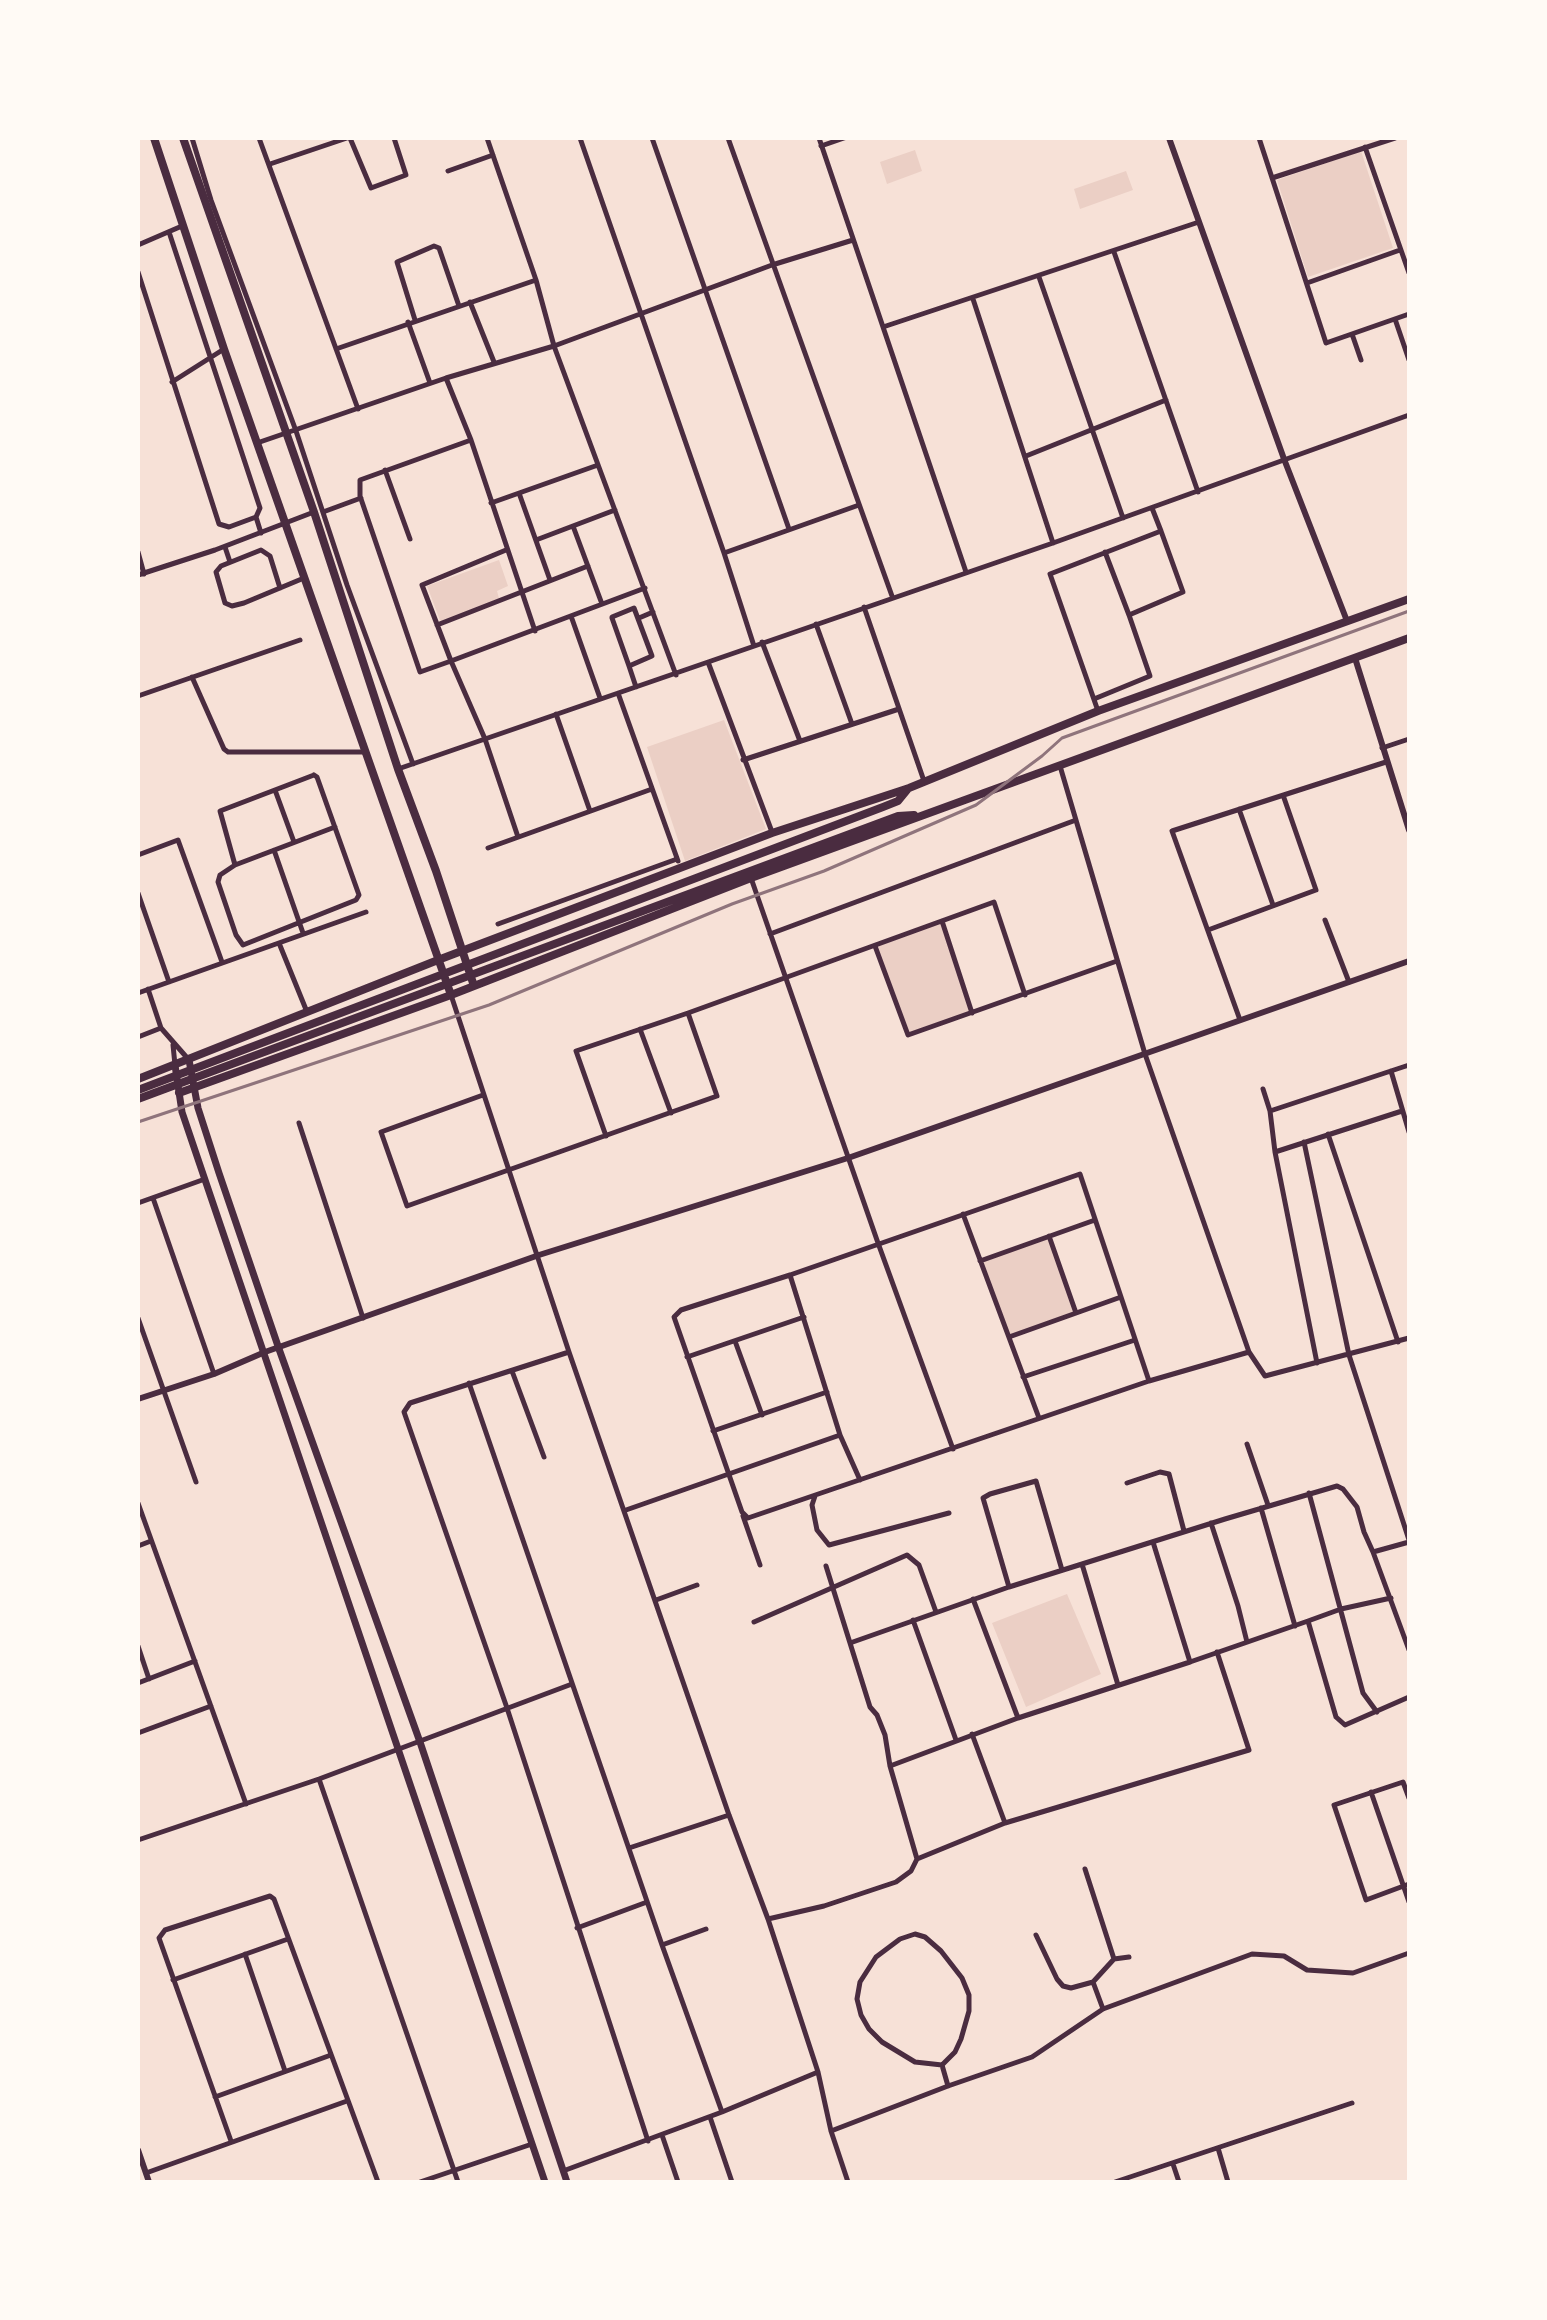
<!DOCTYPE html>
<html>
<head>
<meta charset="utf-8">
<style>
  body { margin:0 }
  #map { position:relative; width:1547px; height:2320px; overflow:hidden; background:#f7e1d7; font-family:"Archivo Narrow",sans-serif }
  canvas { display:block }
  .frame { position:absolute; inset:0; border:140px solid #fffaf5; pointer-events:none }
</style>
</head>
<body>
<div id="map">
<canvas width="1547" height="2320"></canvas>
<div class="frame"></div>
</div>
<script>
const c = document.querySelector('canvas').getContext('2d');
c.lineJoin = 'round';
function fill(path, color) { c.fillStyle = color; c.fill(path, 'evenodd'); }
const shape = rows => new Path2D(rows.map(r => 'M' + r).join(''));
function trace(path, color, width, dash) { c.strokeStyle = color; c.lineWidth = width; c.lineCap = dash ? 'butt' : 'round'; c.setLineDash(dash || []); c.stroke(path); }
const green = shape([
  [915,150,922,171,887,184,880,162],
  [1361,151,1393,248,1308,277,1277,180],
  [1126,171,1133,190,1080,209,1074,189],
  [499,560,508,586,497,591,500,602,441,623,427,586],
  [724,720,766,829,685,861,647,747],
  [942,921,972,1013,908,1035,875,946],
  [1049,1236,1076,1313,1009,1337,980,1261],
  [1067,1594,1101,1674,1026,1707,992,1623]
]);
const minor = shape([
  [192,138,211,200,296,431,347,585,413,764],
  [259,138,358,409],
  [350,138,371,188,406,175,394,138],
  [487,138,536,280,554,346,676,675],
  [580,138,724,553,754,646],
  [652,138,789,529],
  [728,138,892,596],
  [819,138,966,572],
  [1259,138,1326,343,1409,314],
  [821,146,844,138],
  [1365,147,1409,273],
  [270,164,347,138],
  [448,171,493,155],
  [1272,178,1395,138],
  [138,245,182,226],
  [1114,252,1198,492],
  [138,272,219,524,229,527,256,517,260,508,169,232],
  [1039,277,1123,518],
  [1307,283,1400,250],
  [973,299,1053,543],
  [470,302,494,362],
  [1395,319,1409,360],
  [415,320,397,262,434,246,439,248,459,306],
  [408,322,430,383],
  [883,327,1199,222],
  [1352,334,1361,360],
  [336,349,536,280],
  [446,378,471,440],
  [172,382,224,349],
  [257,443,446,378,554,346,772,265,853,240],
  [1026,456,1166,400],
  [385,470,410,539],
  [519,493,550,580],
  [491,503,598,465],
  [323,512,361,498],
  [256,517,261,533],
  [573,526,602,604],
  [536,540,615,510],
  [225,547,230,562],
  [506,550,422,585,451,661,420,672,360,496,360,480,471,440,535,631],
  [138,552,144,574],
  [1105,552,1129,615],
  [724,553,859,505],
  [138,575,215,550,314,512],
  [280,588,270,556,261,550,221,566,216,572,225,603,232,606,244,603,304,578],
  [864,607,924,781],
  [571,616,600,698],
  [639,618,653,612],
  [816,624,852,724],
  [437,625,588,566],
  [762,642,800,741],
  [708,662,772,832],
  [629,666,652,656,634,608,612,617,612,618,629,666,636,687],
  [192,677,224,749,228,752,365,752],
  [618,693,678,861],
  [138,696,300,640],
  [1094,699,1150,676,1129,615,1183,592,1161,531],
  [1098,711,1050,574,1161,531,1152,508],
  [556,714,590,811],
  [1382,748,1409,739],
  [743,760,899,709],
  [1060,766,1145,1054,1249,1352],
  [398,769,1053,543,1409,415],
  [314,775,317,777,359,895,356,900,243,945,236,935,218,882,220,875,235,865,220,811,314,775],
  [275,790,294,842],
  [1239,809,1273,905],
  [518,837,485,739,451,661,645,588],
  [488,848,652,789],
  [274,850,303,933],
  [138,855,178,840,222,962],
  [235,865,335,827],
  [751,878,878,1243,953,1449],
  [138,893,169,982],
  [1325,920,1349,982],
  [942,921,972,1013],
  [498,924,677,859],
  [1208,930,1316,890,1283,795],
  [770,934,1076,820],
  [279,943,307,1012],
  [875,946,908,1035,1117,961],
  [148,989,161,1028,189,1060],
  [138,993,366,912],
  [451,995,569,1352,729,1815,768,1919,818,2072,831,2131,848,2182],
  [1240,1020,1172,831,1386,762],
  [640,1029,671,1113],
  [138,1037,161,1028],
  [173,1045,175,1065],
  [1391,1071,1409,1132],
  [1263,1089,1270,1111],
  [483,1095,381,1132,407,1206,717,1096,688,1013],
  [299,1123,363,1318],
  [1328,1134,1398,1342],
  [606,1136,576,1051,688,1013,994,902,1025,995],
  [1304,1142,1349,1355,1409,1540],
  [1275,1152,1402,1111],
  [153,1198,214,1374],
  [138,1203,205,1179],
  [963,1214,1039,1418],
  [1049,1236,1076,1313],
  [980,1261,1095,1220],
  [790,1275,840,1435,860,1480],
  [138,1318,196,1482],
  [1009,1337,1121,1297],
  [735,1341,762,1415],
  [569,1352,410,1403,404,1412,507,1708,648,2141],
  [687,1357,804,1317],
  [1317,1363,1275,1152,1270,1111,1409,1065],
  [512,1371,544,1457],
  [1023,1377,1135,1340],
  [1149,1381,1080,1174,790,1275,681,1310,674,1317,742,1512,748,1518,1149,1381,1249,1352,1265,1376,1409,1338],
  [469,1383,662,1945,722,2112],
  [713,1431,827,1392],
  [1247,1444,1268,1505],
  [1127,1483,1160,1472,1169,1474,1184,1531],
  [1309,1493,1363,1693,1377,1712],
  [815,1496,812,1505,817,1530,829,1545,949,1513],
  [138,1503,246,1804],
  [1261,1508,1295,1626],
  [626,1510,840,1435],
  [743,1516,760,1565],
  [1211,1523,1238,1606,1247,1642],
  [138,1546,151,1541],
  [1373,1552,1409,1650],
  [1082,1564,1118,1685],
  [826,1566,850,1643],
  [1009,1587,983,1498,990,1494,1036,1481,1062,1570],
  [973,1599,1018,1718],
  [656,1600,697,1585],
  [913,1620,956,1740],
  [1308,1621,1341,1609,1391,1598],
  [754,1622,907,1555,919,1565,936,1612],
  [138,1646,149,1679],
  [1190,1662,1308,1621,1336,1717,1345,1725,1409,1697],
  [138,1683,195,1661],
  [138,1733,211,1706],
  [890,1766,1018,1718,1190,1662,1153,1542],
  [319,1779,458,2182],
  [1371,1792,1409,1902],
  [1409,1798,1403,1782,1334,1805,1366,1900,1409,1884],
  [1005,1823,1249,1750,1217,1652],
  [138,1840,319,1779,572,1684],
  [629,1848,729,1815],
  [917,1859,1005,1823,972,1734],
  [1085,1869,1114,1959,1093,1982,1103,2009],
  [768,1919,824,1906,896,1882,911,1871,917,1859,890,1766,885,1735,877,1715,870,1707,850,1643,1009,1587,1225,1519,1337,1486,1343,1489,1357,1507,1364,1532,1373,1552,1409,1542],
  [577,1928,647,1902],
  [1036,1935,1057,1979,1063,1986,1071,1988,1093,1982],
  [662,1945,706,1929],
  [245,1954,285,2071],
  [1114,1959,1129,1957],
  [173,1980,288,1939],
  [942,2065,955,2052,961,2039,969,2011,969,1995,962,1978,941,1951,925,1937,915,1934,900,1939,876,1957,860,1982,857,1999,861,2015,869,2029,882,2042,915,2062,942,2065,948,2086],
  [215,2097,331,2055],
  [710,2117,732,2182],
  [831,2131,948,2086,1032,2057,1103,2009,1252,1954,1284,1956,1307,1970,1353,1973,1409,1953],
  [662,2135,678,2182],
  [231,2141,159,1938,165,1930,270,1896,274,1899,378,2182],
  [1218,2148,1228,2182],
  [1173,2164,1179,2182],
  [563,2171,722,2112,818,2072],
  [146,2173,347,2101],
  [420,2182,532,2144],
  [1115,2182,1352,2103]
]);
const tertiary = shape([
  [1169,138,1284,459,1347,621],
  [1355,658,1409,830],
  [138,1399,214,1374,265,1352,539,1255,848,1158,1409,961],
  [138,2150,149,2182]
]);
const secondary = shape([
  [189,1060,198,1108,219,1173,279,1349,420,1742,567,2182],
  [175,1065,182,1112,545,2182]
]);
const primary = shape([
  [154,138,224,349,451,995],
  [183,138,314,512,398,769,436,871,474,986],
  [138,1079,438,960,772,833,909,788,1098,711,1409,599],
  [138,1090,883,807,898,801,907,790],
  [179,1093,451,995,751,878,1409,638],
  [138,1099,898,816,914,815]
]);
const rail = shape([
  [138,1122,489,1005,732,904,824,871,976,805,1042,756,1062,738,1409,611]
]);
fill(green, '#ebcfc5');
trace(minor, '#4a2c40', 5);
trace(tertiary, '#4a2c40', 6);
trace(secondary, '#4a2c40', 7);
trace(primary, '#4a2c40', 8);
trace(rail, '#8f747c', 3);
</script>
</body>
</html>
